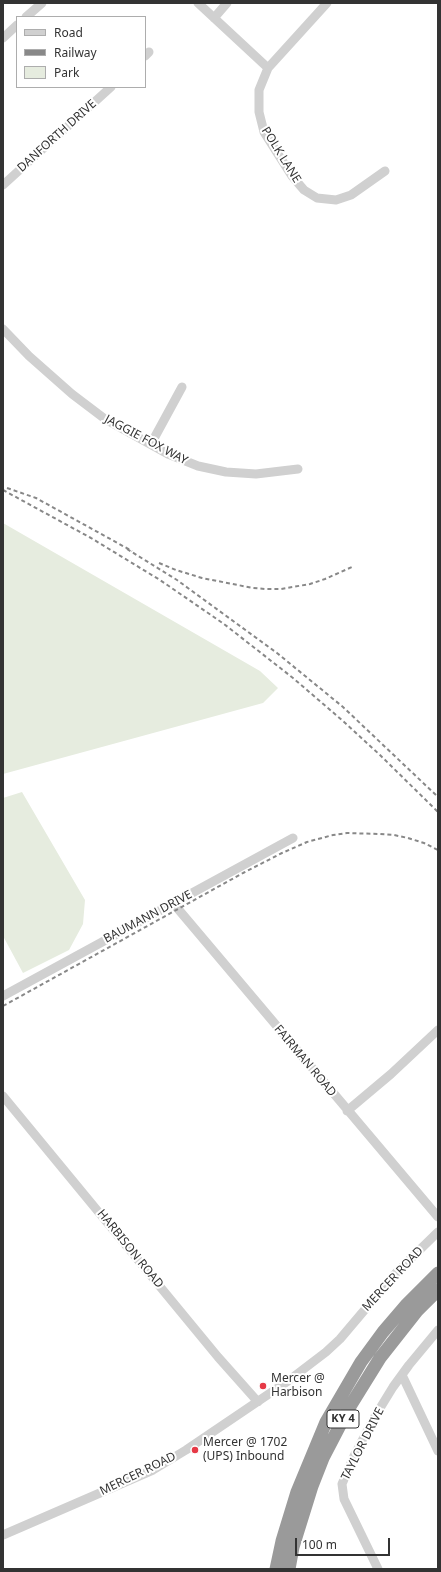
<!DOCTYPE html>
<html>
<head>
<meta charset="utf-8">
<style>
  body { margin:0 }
  #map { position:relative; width:441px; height:1572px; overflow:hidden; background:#fff; font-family:"Noto Sans",sans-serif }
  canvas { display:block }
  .frame { position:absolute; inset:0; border:4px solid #333; pointer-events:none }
  .legend { position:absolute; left:16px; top:16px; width:130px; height:72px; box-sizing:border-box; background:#fff; border:1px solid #adadad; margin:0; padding:5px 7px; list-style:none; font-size:12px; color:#333 }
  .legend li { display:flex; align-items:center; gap:8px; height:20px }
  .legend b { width:20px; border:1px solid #adadad }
  .scale { position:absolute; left:295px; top:1538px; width:95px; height:18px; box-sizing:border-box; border:2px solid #333; border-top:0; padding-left:5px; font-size:12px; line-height:14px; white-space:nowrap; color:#333; -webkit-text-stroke:3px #fff; paint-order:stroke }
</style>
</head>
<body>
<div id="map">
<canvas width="441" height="1572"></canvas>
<div class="frame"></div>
<ul class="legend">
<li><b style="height:5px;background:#d0d0d0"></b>Road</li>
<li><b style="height:5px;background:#888"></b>Railway</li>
<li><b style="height:11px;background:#e6ecdf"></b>Park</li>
</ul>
<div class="scale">100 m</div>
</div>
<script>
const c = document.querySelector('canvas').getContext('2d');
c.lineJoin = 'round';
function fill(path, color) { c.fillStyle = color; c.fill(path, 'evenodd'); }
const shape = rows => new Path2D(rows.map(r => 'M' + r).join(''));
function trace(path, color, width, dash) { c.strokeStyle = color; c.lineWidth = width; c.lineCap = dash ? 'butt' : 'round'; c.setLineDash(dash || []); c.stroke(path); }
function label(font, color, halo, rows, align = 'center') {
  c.font = font + ' "Noto Sans",sans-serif'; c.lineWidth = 4; c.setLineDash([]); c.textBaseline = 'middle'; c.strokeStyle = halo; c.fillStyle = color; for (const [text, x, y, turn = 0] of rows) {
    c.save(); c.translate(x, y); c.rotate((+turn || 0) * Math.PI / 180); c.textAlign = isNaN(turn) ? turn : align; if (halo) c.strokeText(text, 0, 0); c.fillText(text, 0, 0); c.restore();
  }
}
const green = shape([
  [3,523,260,671,278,688,263,703,3,774],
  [22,792,85,900,83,924,69,950,23,973,3,936,3,798]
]);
const minor = shape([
  [198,3,268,68],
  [327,3,268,68,259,90,259,112,264,132,292,176,304,190,317,198,336,200,351,195,385,171],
  [26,17,42,3],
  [214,18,227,3],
  [3,38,17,25],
  [145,56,149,52],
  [3,185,111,87],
  [3,329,29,356,72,394,105,419,168,454,198,466,226,472,256,474,298,469],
  [151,444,182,387],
  [173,903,438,1217],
  [3,996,293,838],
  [3,1096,218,1357,258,1402],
  [347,1111,391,1074,438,1030],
  [402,1375,438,1451],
  [3,1535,153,1470,186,1450,288,1381,326,1352,340,1339,395,1274,438,1232],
  [378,1569,344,1499,342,1484,354,1456,374,1418,393,1387,409,1365,438,1330]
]);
const highway = shape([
  [276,1569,282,1541,297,1492,326,1422,361,1362,383,1332,407,1304,438,1273],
  [289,1569,293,1547,312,1486,323,1458,349,1408,380,1358,417,1311,438,1290]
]);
const rail = shape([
  [7,488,36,498,132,551],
  [3,490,91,538,160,580,224,624,293,678,343,721,380,755,438,812],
  [127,549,177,580,277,653,343,707,438,797],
  [159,563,176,570,202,578,253,588,265,589,281,589,310,584,325,579,352,567],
  [3,1006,243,873,282,853,307,842,333,835,347,833,380,834,394,835,408,838,424,843,438,850]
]);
const markers = [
  [263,1386,4,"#e63946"],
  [195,1450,4,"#e63946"]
];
const shields = [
  [343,1419,32]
];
const shieldNames = [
  ["KY 4",343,1419]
];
const streetNames = [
  ["DANFORTH DRIVE",57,136,-42],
  ["POLK LANE",281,155,58],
  ["JAGGIE FOX WAY",146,440,28],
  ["BAUMANN DRIVE",148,917,-28],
  ["FAIRMAN ROAD",305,1061,50],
  ["HARBISON ROAD",130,1249,51],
  ["MERCER ROAD",393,1279,-47],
  ["TAYLOR DRIVE",363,1444,-63],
  ["MERCER ROAD",138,1474,-26]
];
const poiNames = [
  ["Mercer @",271,1379],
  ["Harbison",271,1393],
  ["Mercer @ 1702",203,1443],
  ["(UPS) Inbound",203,1457]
];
fill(green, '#e6ecdf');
trace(minor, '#d0d0d0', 9);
trace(highway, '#9a9a9a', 13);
trace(rail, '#888', 2, [4, 3]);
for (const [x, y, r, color] of markers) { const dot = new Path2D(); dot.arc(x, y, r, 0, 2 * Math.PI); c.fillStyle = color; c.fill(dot); trace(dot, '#fff', 1.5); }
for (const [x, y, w] of shields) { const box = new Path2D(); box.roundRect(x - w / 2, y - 9, w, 18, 3); c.fillStyle = '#fff'; c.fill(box); trace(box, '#333', 1); }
label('bold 11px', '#333', null, shieldNames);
label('12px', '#333', '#fff', streetNames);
label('12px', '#333', '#fff', poiNames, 'left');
</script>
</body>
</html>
